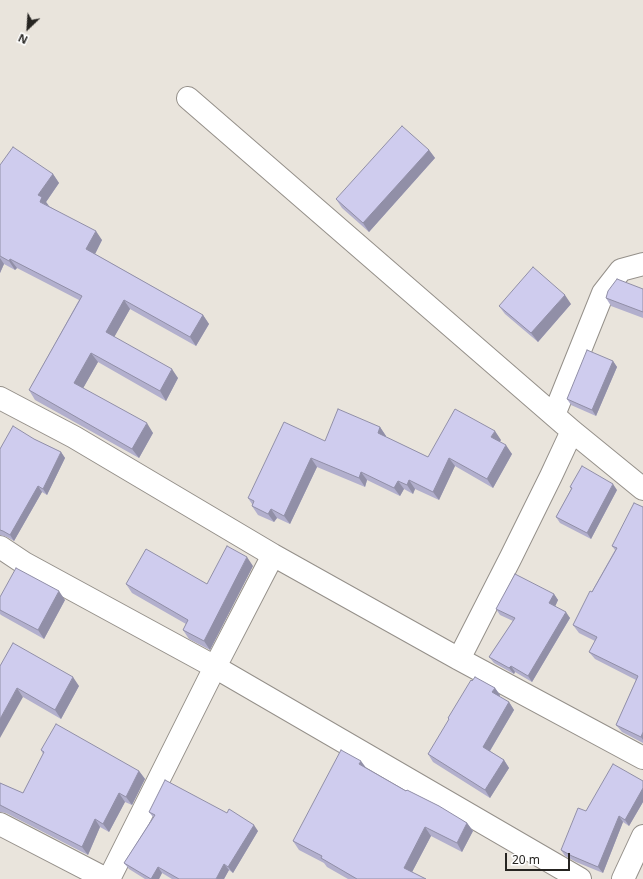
<!DOCTYPE html>
<html>
<head>
<meta charset="utf-8">
<style>
  body { margin:0 }
  #map { position:relative; width:643px; height:879px; overflow:hidden; background:#e9e4dc; font-family:"Noto Sans",sans-serif }
  canvas { display:block }
  .north { position:absolute; left:8px; top:8px; width:40px; height:40px; -webkit-text-stroke:3px #fff; paint-order:stroke; rotate:205deg; font-size:11px; font-weight:700; line-height:16px; text-align:center; color:#262421 }
  .north::after { content:''; display:block; margin:auto; width:14px; height:18px; background:#262421; clip-path:polygon(50% 0,100% 100%,50% 72%,0 100%) }
  .scale { position:absolute; left:505px; top:853px; width:65px; height:18px; box-sizing:border-box; border:2px solid #262421; border-top:0; padding-left:5px; font-size:12px; line-height:14px; white-space:nowrap; color:#262421; -webkit-text-stroke:3px #fff; paint-order:stroke }
</style>
</head>
<body>
<div id="map">
<canvas width="643" height="879"></canvas>
<div class="north">N</div>
<div class="scale">20 m</div>
</div>
<script>
const c = document.querySelector('canvas').getContext('2d');
c.lineJoin = 'round';
const shape = rows => new Path2D(rows.map(r => 'M' + r).join(''));
function trace(path, color, width, dash) { c.strokeStyle = color; c.lineWidth = width; c.lineCap = dash ? 'butt' : 'round'; c.setLineDash(dash || []); c.stroke(path); }
function fill(path, color) { c.fillStyle = color; c.fill(path, 'evenodd'); }
const minor = shape([
  [188,98,572,431,643,489],
  [0,398,74,437,273,555,459,659,643,758],
  [554,415,603,293,621,270,643,264],
  [0,547,24,563,215,667,580,879],
  [459,659,511,557,551,476,572,431],
  [0,824,106,879],
  [109,879,215,667,273,555],
  [623,879,643,836]
]);
const wall = shape([
  [429,150,435,158,369,232,342,208,336,199],
  [0,165,53,174,59,183,46,202,49,206,102,240,95,254,203,315,209,324,196,346,130,309,114,337,178,378,166,401,98,362,83,388,153,433,139,458,35,400,29,390,79,300,17,268,15,270,4,264,0,273],
  [643,289,643,318,611,306,606,298],
  [571,304,538,342,505,314,499,306],
  [613,361,617,367,596,416,571,405,567,399],
  [380,427,386,436,386,437,428,457,501,440,500,442,512,454,493,488,455,466,439,500,415,489,413,494,404,489,400,496,367,480,365,487,317,467,290,524,277,518,274,522,258,515,252,506,252,504,248,498,325,441],
  [34,439,61,452,65,458,47,495,42,492,14,541,7,537,0,535,0,449],
  [570,487,617,490,591,539,560,523,556,517,571,489],
  [643,507,643,743,622,732,616,725,636,680,595,659,589,652,595,641,579,633,573,625,615,550,612,546],
  [253,566,210,650,189,639,183,630,186,624,132,593,126,584,207,584],
  [554,594,558,600,555,606,570,618,532,682,515,672,514,674,494,663,489,657,513,621,500,615,496,609],
  [0,597,65,600,44,639,1,615,0,614],
  [0,666,79,686,61,719,23,697],
  [472,681,495,688,500,695,499,697,509,702,514,710,490,751,504,760,509,768,490,798,433,762,428,754,449,720,448,718],
  [41,750,139,771,145,779,132,805,125,802,109,832,100,827,88,855,6,813,0,812,0,783,23,793,43,754],
  [366,768,406,791,467,823,473,831,462,852,431,836,412,872,426,879,348,879,327,867,324,863,299,850,293,841],
  [643,781,643,802,629,826,623,822,603,873,576,862,565,856,561,850,586,811],
  [149,812,258,831,233,873,229,870,224,879,172,879,162,873,159,879,145,879,129,869,124,863,153,817]
]);
const shadedWall = shape([
  [429,150,435,158,369,232,363,223],
  [53,174,59,183,46,202,49,206,40,202,38,195],
  [96,231,102,240,93,258,86,249],
  [0,258,4,264,0,273],
  [10,259,17,268,15,270,9,261],
  [565,295,571,304,538,342,531,333],
  [124,300,130,309,112,341,106,332],
  [203,315,209,324,196,346,190,337],
  [91,353,98,362,81,392,74,383],
  [613,361,617,367,596,416,592,410],
  [172,369,178,378,166,401,160,391],
  [147,423,153,433,139,458,132,449],
  [380,427,386,436,384,442,378,433],
  [495,431,501,440,497,446,491,437],
  [506,445,512,454,493,488,487,479],
  [61,452,65,458,47,495,43,489],
  [311,458,317,467,290,524,284,516],
  [449,458,455,466,439,500,433,492],
  [361,472,367,480,365,487,359,478],
  [409,480,415,489,413,494,407,485],
  [398,481,404,489,400,496,394,488],
  [613,484,617,490,591,539,587,533],
  [38,486,42,492,14,541,10,535],
  [271,509,277,518,274,522,268,514],
  [247,557,253,566,210,650,204,641],
  [59,591,65,600,44,639,38,630],
  [554,594,558,600,554,609,549,603],
  [566,612,570,618,532,682,528,676],
  [511,666,515,672,514,674,509,668],
  [73,677,79,686,61,719,55,710],
  [17,688,23,697,0,738,0,719],
  [495,688,500,695,497,700,492,692],
  [509,702,514,710,488,754,483,747],
  [643,732,643,740,641,737],
  [504,760,509,768,490,798,485,790],
  [361,761,367,769,359,764],
  [139,771,145,779,132,805,126,797],
  [643,788,643,802,629,826,625,820],
  [119,793,125,802,109,832,103,824],
  [619,816,623,822,603,873,598,867],
  [95,819,100,827,88,855,82,847],
  [467,823,473,831,462,852,457,843],
  [254,825,258,831,233,873,228,867],
  [425,827,431,836,410,876,404,868],
  [224,864,229,870,224,879,216,879],
  [158,867,162,873,159,879,151,879]
]);
const building = shape([
  [402,126,429,150,363,223,336,199,402,126],
  [13,147,53,174,38,195,42,197,40,202,96,231,86,249,203,315,190,337,124,300,106,332,172,369,160,391,91,353,74,383,147,423,132,449,29,390,82,296,10,259,9,261,0,256,0,165,13,147],
  [533,267,565,295,531,333,499,306,533,267],
  [617,279,643,289,643,312,606,298,608,291,617,279],
  [587,350,613,361,592,410,567,399,587,350],
  [338,409,380,427,378,433,428,457,455,409,495,431,491,437,506,445,487,479,449,458,433,492,409,480,407,485,398,481,394,488,361,472,359,478,311,458,284,516,271,509,268,514,252,506,254,501,248,498,284,422,325,441,338,409],
  [13,426,34,439,61,452,43,489,38,486,10,535,3,531,0,530,0,449,13,426],
  [582,466,613,484,587,533,556,517,572,488,570,487,582,466],
  [634,503,643,507,643,732,641,737,616,725,638,676,589,652,597,637,573,625,590,591,592,592,617,548,612,546,634,503],
  [227,546,247,557,204,641,183,630,188,620,126,584,146,549,207,584,227,546],
  [16,568,59,591,38,630,0,610,0,597,16,568],
  [515,574,554,594,549,603,566,612,528,676,511,666,509,668,489,657,515,618,496,609,515,574],
  [13,643,73,677,55,710,17,688,0,719,0,666,13,643],
  [475,677,495,688,492,692,509,702,483,747,504,760,485,790,428,754,449,719,448,718,471,680,472,681,475,677],
  [56,724,139,771,126,797,119,793,103,824,95,819,82,847,0,805,0,783,23,793,44,752,41,750,56,724],
  [341,750,361,761,359,764,406,791,407,790,439,806,467,823,457,843,425,827,404,868,426,879,357,879,321,858,322,856,293,841,341,750],
  [613,764,643,781,643,788,625,820,619,816,598,867,572,856,561,850,578,808,586,811,613,764],
  [165,780,227,813,229,809,254,825,228,867,224,864,216,879,179,879,158,867,151,879,124,863,155,815,149,812,165,780]
]);
trace(minor, '#95908a', 24);
trace(minor, '#fff', 22);
fill(wall, '#b2afcd');
fill(shadedWall, '#918fa7');
fill(building, '#cfccee');
trace(building, '#918fa7', 1);
</script>
</body>
</html>
